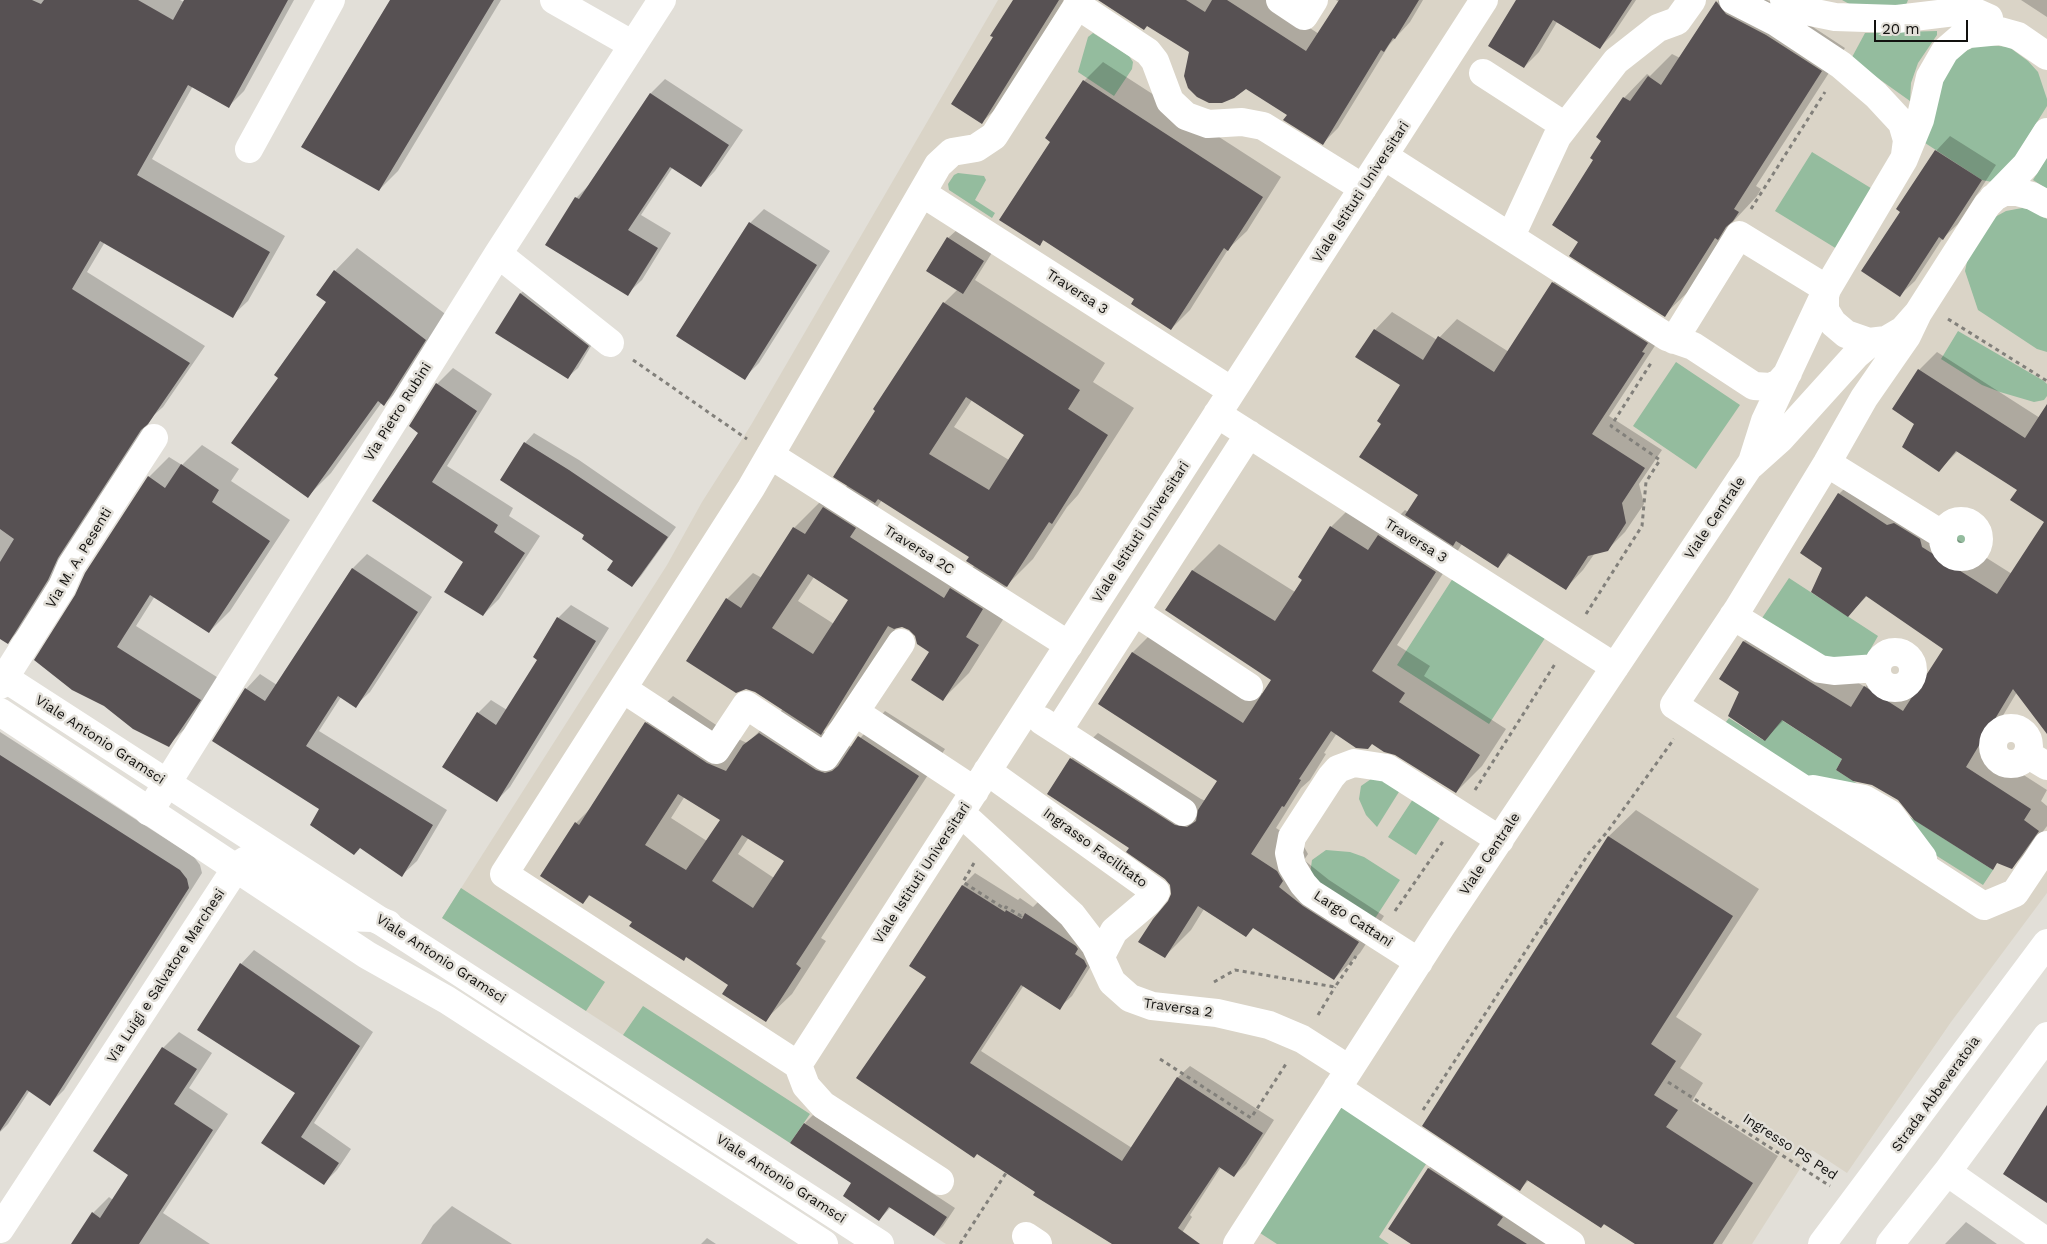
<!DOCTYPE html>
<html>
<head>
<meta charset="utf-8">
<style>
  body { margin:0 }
  #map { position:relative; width:2047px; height:1244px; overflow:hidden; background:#e2dfd8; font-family:"Work Sans",sans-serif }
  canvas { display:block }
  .scale { position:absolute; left:1874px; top:20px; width:94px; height:22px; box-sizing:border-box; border:2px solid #12110f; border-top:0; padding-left:6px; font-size:15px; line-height:18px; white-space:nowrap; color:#12110f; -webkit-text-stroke:4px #e2dfd8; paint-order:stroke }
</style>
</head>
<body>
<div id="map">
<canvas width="2047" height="1244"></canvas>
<div class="scale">20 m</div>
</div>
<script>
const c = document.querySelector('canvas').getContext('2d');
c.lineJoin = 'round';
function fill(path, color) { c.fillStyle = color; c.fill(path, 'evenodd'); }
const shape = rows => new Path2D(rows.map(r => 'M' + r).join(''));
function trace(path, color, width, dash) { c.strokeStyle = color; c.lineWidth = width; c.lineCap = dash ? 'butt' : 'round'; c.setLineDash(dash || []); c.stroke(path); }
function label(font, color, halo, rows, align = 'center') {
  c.font = font + ' "Work Sans",sans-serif'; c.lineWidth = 5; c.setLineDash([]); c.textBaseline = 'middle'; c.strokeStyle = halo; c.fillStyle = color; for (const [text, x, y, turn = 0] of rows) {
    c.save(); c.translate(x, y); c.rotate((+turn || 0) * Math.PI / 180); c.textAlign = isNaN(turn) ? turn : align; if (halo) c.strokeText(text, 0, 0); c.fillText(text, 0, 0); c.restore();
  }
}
const built = shape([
  [998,0,2047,0,2047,893,1951,1022,1847,1173,1812,1150,1752,1244,946,1244,442,918,667,565,702,502,751,425]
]);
const green = shape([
  [1842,0,1908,0,1906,5,1853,6],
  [1937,31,1937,35,1918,63,1911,83,1910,101,1851,59,1865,33],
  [1093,33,1129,56,1133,62,1132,69,1114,96,1078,72,1088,37],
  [1989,45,2009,47,2028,61,2038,72,2047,99,2047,106,2006,172,1992,182,1982,180,1922,141,1930,106,1956,57,1973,47],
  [1812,152,1874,190,1837,249,1775,211],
  [2047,157,2047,189,2033,180],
  [958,173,984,176,986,180,975,200,995,213,992,218,949,190,948,184,954,175],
  [2022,208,2028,209,2047,219,2047,352,2037,349,1978,310,1965,271,1968,257,1995,217,2006,211],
  [1958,331,2044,381,2047,384,2047,396,2044,400,2034,402,2000,392,1982,385,1941,359],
  [1676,362,1740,405,1696,469,1633,426],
  '1944 539a17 17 0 1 1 34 0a17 17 0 1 1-34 0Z',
  [1455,575,1547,635,1489,724,1397,665],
  [1789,578,1878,636,1862,664,1821,663,1758,624],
  [1729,718,1763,740,1780,719,1842,759,1836,770,1864,788,1805,781,1722,727],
  [1371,779,1381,779,1402,787,1377,827,1366,815,1359,799,1361,786],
  [1415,796,1443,813,1416,855,1388,837],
  [1902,812,1993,870,1983,885,1929,851],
  [1326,850,1350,852,1364,857,1400,880,1372,923,1331,897,1310,874,1312,860],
  [461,888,605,982,586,1011,442,918],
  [643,1006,810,1114,790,1143,623,1035],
  [1342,1105,1428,1161,1379,1237,1389,1244,1277,1244,1260,1233]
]);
const shadow = shape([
  [0,0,180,0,184,2,186,0,294,0,244,91,229,106,193,86,152,159,285,236,248,301,232,316,105,242,87,272,205,346,163,407,154,415,73,540,23,626,8,642,0,637],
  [391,0,501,0,398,171,379,190],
  [1015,0,1064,0,998,107,982,122,995,37],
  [1100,0,1267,0,1319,34,1339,2,1336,0,1423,0,1410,22,1389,45,1338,128,1323,143,1288,115,1148,25],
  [1518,0,1636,0,1614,33,1600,47,1557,22,1539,52,1524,67],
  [1719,0,1767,0,1790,12,1845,48,1756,186,1761,189,1757,196,1730,225,1688,292,1664,315,1580,241,1595,160,1603,141,1598,137,1624,98,1647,74,1650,76,1672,54,1680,58],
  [2021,0,2047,0,2047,17],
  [1103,62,1281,177,1247,231,1229,248,1190,310,1171,329,1136,298,1044,240,1039,245,1084,81],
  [665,79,743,130,715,171,701,186,673,167,641,215,671,233,642,280,627,294,576,198,591,183,650,94],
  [1950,136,1996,165,1958,224,1943,238,1915,281,1900,295,1902,211,1936,151],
  [764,209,830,251,759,363,744,378,750,223],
  [958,229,993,251,975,280,1105,363,1093,382,1134,408,1078,495,1067,507,1033,559,1007,585,991,610,1004,618,969,673,943,699,931,652,910,629,902,626,896,628,847,707,823,731,843,744,852,747,885,711,945,749,821,938,826,941,792,994,765,1020,730,984,591,894,583,903,576,823,594,805,646,723,673,696,734,737,747,743,783,709,727,599,753,573,762,578,794,528,821,501,827,505,848,485,944,303,958,289,948,238],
  [972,400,1026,434,1009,460,954,427],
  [882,500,970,556,975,565,970,570,875,510],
  [814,577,850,600,834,624,798,601],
  [685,796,721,820,707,841,671,818],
  [749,837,786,860,774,878,738,854],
  [357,248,448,316,407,382,384,404,382,402,331,473,308,496,328,302,335,271],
  [1571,265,1662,335,1609,416,1662,450,1639,484,1644,504,1625,532,1607,550,1595,553,1583,570,1566,588,1511,553,1498,566,1462,544,1397,645,1430,666,1424,676,1506,729,1482,766,1456,792,1396,753,1373,743,1337,733,1324,753,1326,754,1310,780,1301,788,1276,828,1303,845,1308,854,1304,860,1329,880,1384,916,1360,953,1334,979,1254,927,1246,935,1204,909,1191,930,1165,956,1170,902,1173,894,1171,885,1131,847,1048,794,1071,759,1098,733,1201,799,1206,801,1219,780,1100,703,1133,652,1159,626,1263,694,1272,679,1167,610,1193,570,1219,544,1295,592,1331,527,1357,501,1392,523,1405,510,1408,512,1420,494,1383,423,1402,385,1375,330,1392,312,1437,340,1457,319,1509,352,1553,283],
  [531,284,597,336,578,368,568,377,497,333,521,293],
  [1937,352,2040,418,2047,411,2047,728,2017,692,1983,749,2047,790,2041,801,2047,806,2047,826,2030,849,2012,867,1998,862,1992,868,1844,759,1784,720,1765,739,1740,692,1720,679,1744,641,1762,623,1865,687,1883,669,1918,691,1945,649,1867,596,1848,615,1824,567,1839,494,1857,476,2012,574,2046,521,2019,490,1958,451,1939,470,1916,423,1919,370],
  [453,368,492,394,447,466,513,508,509,516,540,536,499,599,483,615,465,562,373,501,419,432,437,384],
  [534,433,579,460,676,527,641,576,632,586,614,560,586,535,525,443],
  [202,445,239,469,231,481,290,520,230,611,209,632,155,596,136,626,220,679,189,725,168,745,105,705,149,477,169,457,182,465],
  [367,554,432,597,370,692,355,706,341,697,319,731,447,810,417,861,402,875,321,809,246,689,260,674,277,685,352,569],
  [571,605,609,628,510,787,497,800,478,713,491,700,507,710,539,659,558,618],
  [0,732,194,857,200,865,202,873,64,1090,50,1104,30,1090,8,1124,0,1132],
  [1636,810,1759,889,1676,1017,1702,1034,1680,1068,1703,1083,1692,1101,1778,1156,1722,1244,1637,1244,1529,1180,1520,1189,1424,1125,1609,836],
  [975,873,1018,900,1020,898,1033,907,1038,902,1099,953,1072,996,1059,1008,1024,985,981,1051,1132,1148,1177,1078,1190,1066,1274,1120,1246,1164,1234,1176,1221,1167,1190,1215,1192,1217,1175,1244,1113,1244,978,1153,927,976,911,966,963,885],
  [254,950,373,1032,314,1123,351,1149,337,1170,323,1184,263,1143,296,1092,241,964],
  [179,1032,212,1053,189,1088,228,1114,163,1213,210,1244,72,1244,93,1213,109,1197,113,1200,130,1174,163,1048],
  [813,1115,955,1208,943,1226,934,1235,891,1207,879,1220,853,1182,805,1123],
  [1439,1159,1551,1244,1413,1244,1389,1229,1429,1168],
  [452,1206,512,1244,421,1244,433,1225],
  [1966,1222,1997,1244,1945,1244],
  [707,1238,716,1244,701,1244]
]);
const building = shape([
  [0,0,32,0,41,4,44,0,138,0,173,20,184,0,288,0,229,108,188,85,137,175,270,252,233,318,100,241,72,289,190,363,148,424,141,430,58,558,48,580,8,644,0,639,0,562,14,539,0,529],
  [390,0,494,0,379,191,301,147],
  [1013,0,1059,0,982,124,951,104,993,37,990,36],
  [1098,0,1186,0,1205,12,1212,0,1227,0,1306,51,1339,0,1419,0,1395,39,1393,38,1384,52,1381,50,1323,145,1283,120,1287,115,1246,89,1234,98,1222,103,1209,103,1197,97,1188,88,1184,76,1189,52,1147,26,1144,30],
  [1516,0,1632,0,1600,49,1553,20,1524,68,1488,46],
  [1716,1,1726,14,1766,35,1822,71,1734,209,1739,212,1733,221,1726,227,1718,240,1715,238,1665,317,1569,256,1578,242,1552,225,1593,160,1590,158,1601,141,1596,137,1623,97,1630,101,1648,76,1661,85],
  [1083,80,1263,197,1228,251,1224,248,1171,330,1131,304,1134,299,1043,240,1040,246,999,220,1050,142,1045,138],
  [650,93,729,145,701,187,670,167,628,230,658,248,628,296,545,245,575,197,579,199],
  [1935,150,1982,180,1943,240,1939,237,1900,297,1861,271,1900,212,1896,209],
  [749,222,817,265,745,380,676,336],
  [947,237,984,261,963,294,926,271],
  [334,270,426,340,384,406,378,401,308,498,231,443,278,378,274,375,326,302,316,295],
  [1552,282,1648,343,1642,352,1645,353,1592,434,1645,468,1622,503,1626,523,1608,551,1588,556,1566,590,1508,553,1498,568,1456,541,1453,546,1405,515,1418,495,1359,457,1381,424,1377,421,1400,385,1355,357,1374,329,1423,360,1438,336,1494,372],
  [520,293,589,346,568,379,495,333],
  [943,302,1080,390,1068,409,1108,435,1052,524,1049,522,1007,587,966,561,969,557,878,499,875,503,833,477,875,411,873,409],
  [966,397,1024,435,989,490,929,454],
  [1918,369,2025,438,2047,404,2047,734,2013,689,1966,767,2031,809,2024,820,2039,831,2012,869,1997,863,1993,870,1914,820,1898,800,1872,785,1853,781,1836,770,1842,759,1782,720,1765,741,1728,716,1739,692,1719,679,1743,641,1851,707,1864,686,1903,711,1943,649,1866,596,1848,617,1811,592,1822,568,1800,553,1838,493,1887,525,1894,523,1920,539,1922,547,1997,594,2044,522,2010,500,2017,490,1956,451,1939,472,1902,447,1914,424,1892,409],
  [436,383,477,411,432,482,498,525,494,532,525,553,483,616,444,592,463,562,372,501,418,433,409,426],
  [524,442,569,470,668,537,632,587,607,570,613,561,582,539,584,535,500,480],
  [181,464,219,490,212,502,270,541,209,633,150,595,117,647,201,700,169,747,133,729,104,706,72,690,34,660,75,595,85,573,148,476,165,488],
  [823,507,856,528,850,537,944,598,950,588,983,609,966,637,979,645,943,701,911,680,929,652,917,644,915,636,909,630,902,627,894,629,888,626,821,735,755,692,746,689,736,693,686,661,726,598,741,608,793,527,805,534],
  [808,574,848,600,813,654,772,628],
  [1330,526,1368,550,1378,535,1436,572,1372,671,1405,693,1399,702,1480,755,1456,793,1395,755,1384,752,1372,744,1368,749,1356,748,1331,731,1299,779,1301,780,1284,807,1282,806,1251,854,1277,871,1283,881,1279,887,1303,906,1359,942,1334,980,1253,928,1246,937,1198,906,1165,958,1138,942,1153,919,1168,901,1171,894,1170,885,1165,879,1126,852,1129,848,1047,794,1070,758,1175,825,1187,827,1196,821,1198,810,1217,781,1098,704,1132,652,1243,723,1271,680,1165,610,1192,570,1275,621,1302,580,1298,577],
  [352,568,418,612,356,708,338,696,306,746,433,825,402,877,360,848,354,855,310,825,319,809,212,741,245,688,265,701],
  [557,617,596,641,497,802,442,767,477,712,496,725,537,660,533,657],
  [645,722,707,763,726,771,743,745,759,733,816,770,825,773,832,771,838,766,858,736,919,776,796,964,801,968,766,1022,722,994,728,985,686,957,684,961,629,926,632,922,589,895,583,904,540,876,575,822,579,825],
  [678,794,720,820,686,870,645,845],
  [742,835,784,861,753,908,712,881],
  [0,755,180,870,187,879,189,888,50,1106,27,1090,0,1131],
  [1608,836,1733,916,1651,1044,1676,1061,1654,1095,1678,1110,1666,1127,1753,1183,1713,1244,1635,1244,1604,1224,1601,1228,1527,1180,1520,1191,1422,1126],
  [962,885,1005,912,1006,910,1022,919,1025,913,1076,946,1078,949,1075,954,1084,960,1087,966,1060,1010,1021,985,970,1063,1122,1161,1177,1077,1263,1133,1234,1177,1219,1167,1178,1228,1200,1244,1112,1244,1033,1195,1035,1192,977,1154,974,1158,856,1078,926,977,909,966],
  [240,963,360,1046,301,1137,339,1163,324,1185,261,1143,295,1093,197,1030],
  [162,1047,197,1069,174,1104,213,1130,139,1244,71,1244,92,1212,100,1218,128,1175,93,1151],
  [2047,1105,2047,1203,2003,1174],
  [804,1123,947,1217,934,1236,889,1207,879,1221,843,1196,851,1183,790,1143],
  [1428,1168,1503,1217,1497,1225,1527,1244,1411,1244,1388,1229]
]);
const path = shape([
  [1751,209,1825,92],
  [1948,319,2047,381],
  [633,360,747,439],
  [1586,614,1642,526,1646,482,1660,460,1611,426,1651,363],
  [1475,790,1555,664],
  [974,863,963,882,1005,909,1006,907,1021,916,1023,912],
  [1395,911,1444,840],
  [1544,922,1550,926],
  [1214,982,1235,970,1335,987,1356,956],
  [1318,1015,1335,987],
  [1160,1059,1251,1118,1286,1064],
  [1668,1082,1830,1186],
  [1423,1110,1589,853,1607,832,1674,739],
  [960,1244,1006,1173]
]);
const minor = shape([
  [554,0,633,45],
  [1280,0,1304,16,1314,0],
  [1733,0,1776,22,1841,65,1876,95,1902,123,1907,140,1905,155],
  [1784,0,1796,9,1835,17,1897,19,1963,11,1973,11,1989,18],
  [1077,5,1148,52,1155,61,1170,101,1186,116,1208,124,1242,122,1263,126,1363,188],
  [2047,56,2018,36,2000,31,1969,34,1960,38,1945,51,1930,77,1920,120,1904,159,1827,289,1825,296,1825,310,1833,323,1846,334,1869,342,1886,340,1903,330,1918,313,1987,205,2026,165,2047,132],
  [1483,73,1565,126],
  [249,149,331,0],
  [1384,156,1667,337,1693,346,1754,386,1771,387,1779,383,1788,373],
  [922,193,1232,391],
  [1993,198,2004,192,2017,192,2032,196,2047,204],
  [1511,236,1557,137,1616,61,1658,28,1677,21,1692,0],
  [498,254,610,343],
  [1918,313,1907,336,1864,398,1827,463,1738,609,1674,705,1984,906,2015,893,2047,845],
  [1217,414,1615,667],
  [770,455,1069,645],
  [1827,463,1943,535],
  [1751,465,1780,439,1856,355,1869,344,1877,342],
  '1943 539a18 18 0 1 1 36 0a18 18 0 1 1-36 0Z',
  [1135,612,1249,687],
  [1733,616,1820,669,1834,671,1877,668],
  '1877 670a18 18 0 1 1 36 0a18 18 0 1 1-36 0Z',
  [0,685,62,587,71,566,154,438],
  [623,689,716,750,746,705,825,757,901,643],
  [855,712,975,791],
  [1042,721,1183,812],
  '1993 746a18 18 0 1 1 36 0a18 18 0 1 1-36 0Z',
  [1058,731,1249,434],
  [2027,754,2047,766],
  [987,771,1156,892,1148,902,1114,931,1101,956],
  [1813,789,1864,799,1890,814,1923,858],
  [149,812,498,254,662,0],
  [961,813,1072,915,1095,945,1112,982,1130,998,1152,1006,1217,1013,1269,1025,1302,1039,1349,1069],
  [1419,962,1311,893,1303,884,1292,866,1289,853,1292,837,1331,777,1338,769,1354,763,1387,768,1500,840],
  [798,1065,1484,0],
  [1337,1088,1571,1244],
  [1947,1172,2047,1242],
  [940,1181,823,1105,806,1086,798,1065,504,874,751,488,938,165,952,152,976,148,994,136,1081,0],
  [0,1229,238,865,246,860,253,862,341,917,373,918,388,924],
  [1026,1236,1038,1244],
  [1237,1244,1441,927,1752,462,1765,421,1827,289,1739,235,1674,340],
  [1822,1244,2047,943],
  [1890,1244,1947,1172,2047,1036]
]);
const major = shape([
  [0,675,880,1244],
  [0,712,367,955,447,1000,824,1244]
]);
const streetNames = [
  ["Viale Istituti Universitari",1361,192,-57],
  ["Traversa 3",1077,292,33],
  ["Via Pietro Rubini",398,412,-58],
  ["Viale Centrale",1715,518,-56],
  ["Viale Istituti Universitari",1141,532,-57],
  ["Traversa 3",1416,541,32],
  ["Traversa 2C",919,550,32],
  ["Via M. A. Pesenti",79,558,-59],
  ["Viale Antonio Gramsci",100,740,33],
  ["Ingrasso Facilitato",1095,848,36],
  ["Viale Centrale",1490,854,-56],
  ["Viale Istituti Universitari",922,873,-57],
  ["Largo Cattani",1353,919,33],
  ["Viale Antonio Gramsci",441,959,33],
  ["Via Luigi e Salvatore Marchesi",166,976,-57],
  ["Traversa 2",1178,1008,8],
  ["Strada Abbeveratoia",1936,1094,-54],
  ["Ingresso PS Ped",1790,1147,33],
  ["Viale Antonio Gramsci",781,1179,33]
];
fill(built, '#dad4c7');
fill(green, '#94bc9e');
fill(shadow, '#0003');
fill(building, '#575153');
trace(path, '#82807b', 3, [4, 4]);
trace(minor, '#fff', 28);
trace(major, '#fff', 28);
label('14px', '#12110f', '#e2dfd8', streetNames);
</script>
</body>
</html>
